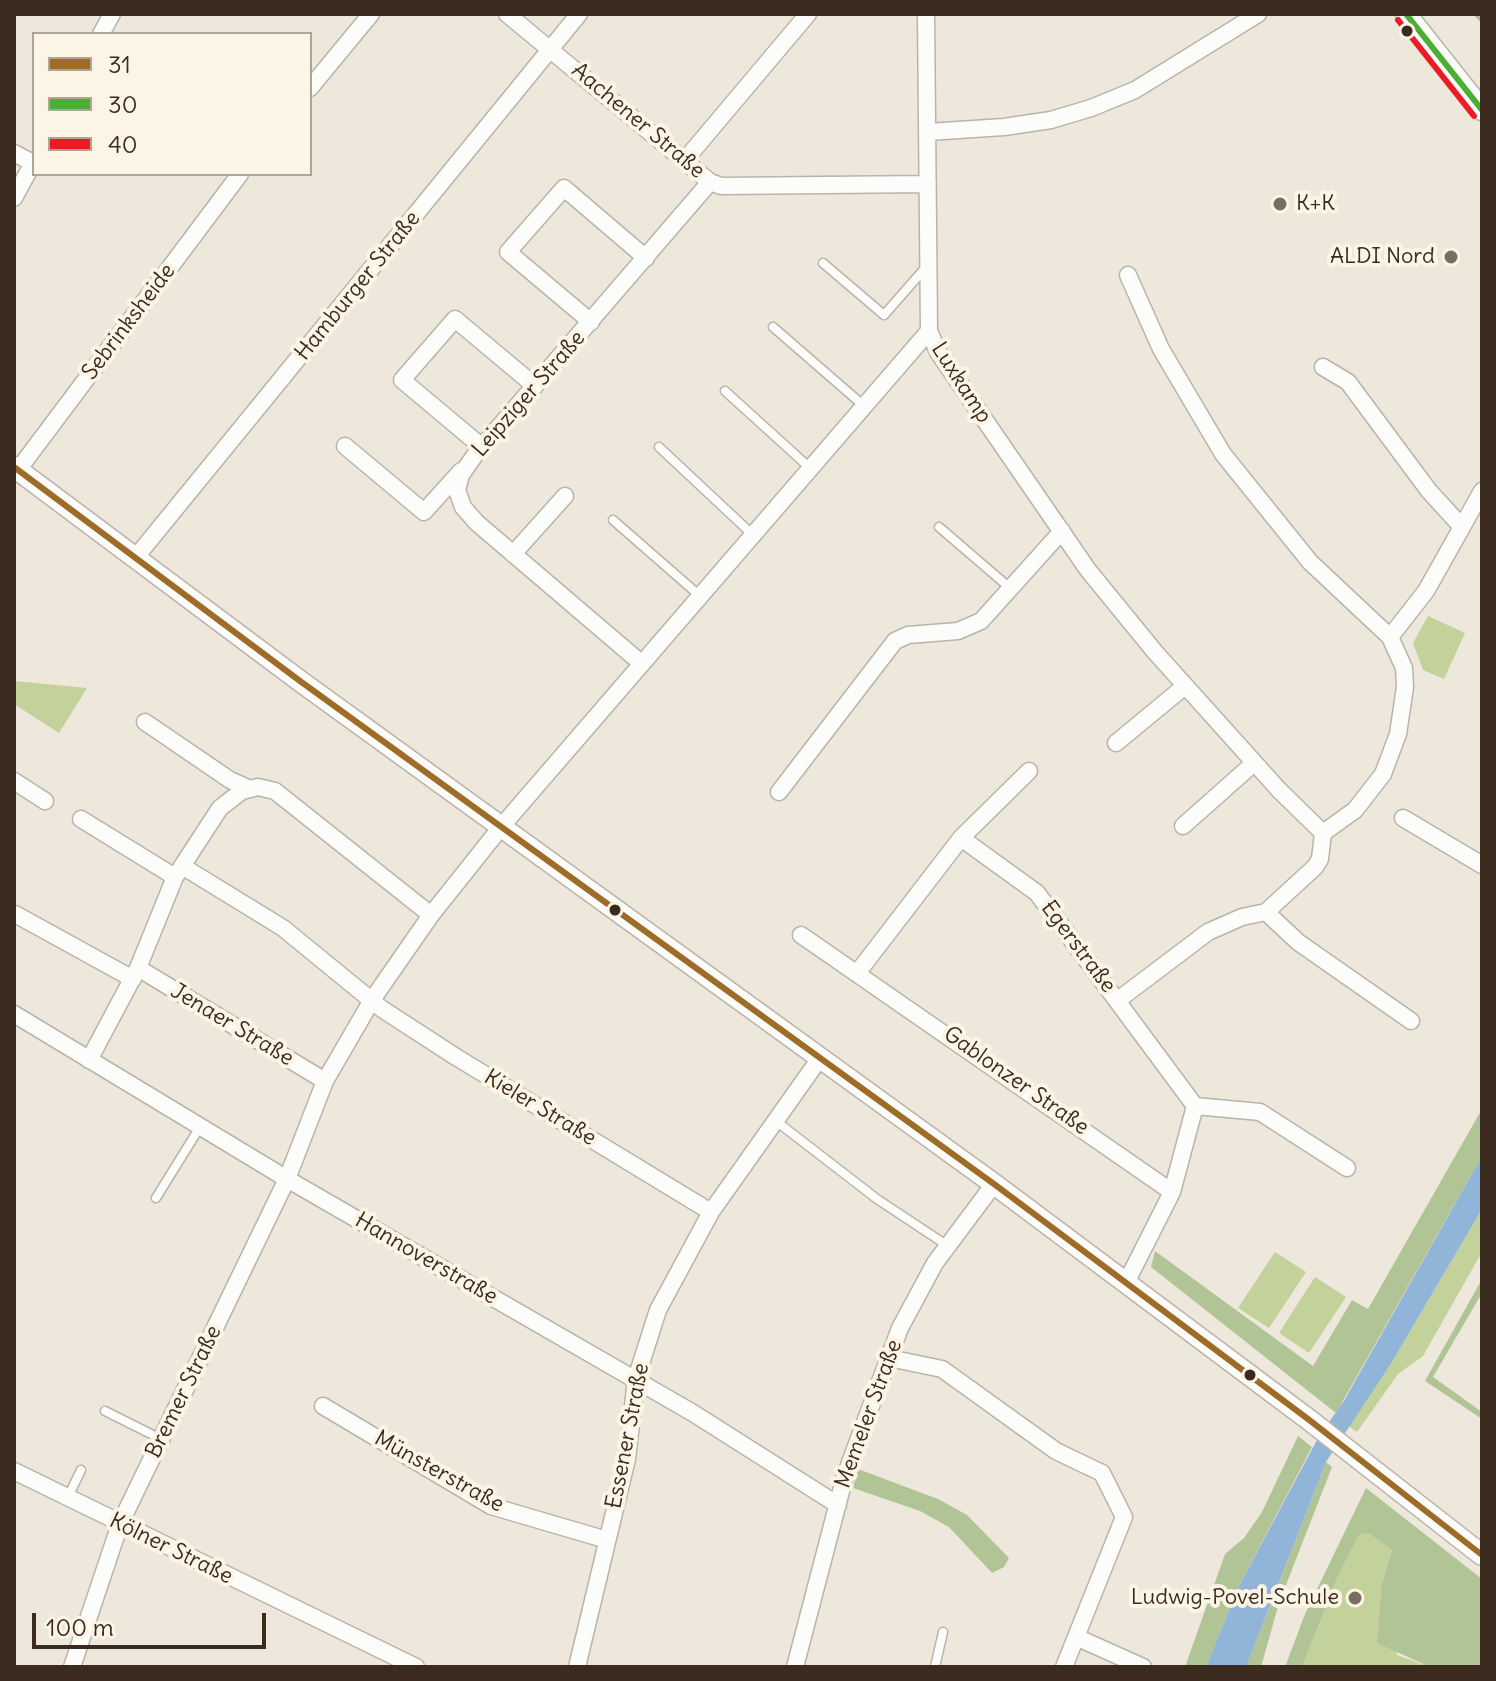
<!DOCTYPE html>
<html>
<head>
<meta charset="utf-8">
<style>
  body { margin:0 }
  #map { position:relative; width:1496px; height:1681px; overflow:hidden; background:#ede8db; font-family:Delius,sans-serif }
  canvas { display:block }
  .frame { position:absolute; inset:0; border:16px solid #3b2a1e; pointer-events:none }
  .legend { position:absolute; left:32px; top:32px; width:280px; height:144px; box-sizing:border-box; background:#fcf5e5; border:2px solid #afa495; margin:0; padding:10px 14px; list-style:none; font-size:24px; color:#3b2a1e }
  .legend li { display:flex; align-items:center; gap:16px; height:40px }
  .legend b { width:40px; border:2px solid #afa495 }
  .scale { position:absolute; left:32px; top:1613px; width:234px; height:36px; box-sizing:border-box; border:4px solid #3b2a1e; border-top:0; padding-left:10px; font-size:24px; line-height:28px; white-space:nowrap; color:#3b2a1e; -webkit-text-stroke:6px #fcf5e5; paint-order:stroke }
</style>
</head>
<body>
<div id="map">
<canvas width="1496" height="1681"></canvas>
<div class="frame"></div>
<ul class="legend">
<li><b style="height:10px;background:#9f6c27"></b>31</li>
<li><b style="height:10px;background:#4bae35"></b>30</li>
<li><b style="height:10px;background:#ed1c24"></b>40</li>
</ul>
<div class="scale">100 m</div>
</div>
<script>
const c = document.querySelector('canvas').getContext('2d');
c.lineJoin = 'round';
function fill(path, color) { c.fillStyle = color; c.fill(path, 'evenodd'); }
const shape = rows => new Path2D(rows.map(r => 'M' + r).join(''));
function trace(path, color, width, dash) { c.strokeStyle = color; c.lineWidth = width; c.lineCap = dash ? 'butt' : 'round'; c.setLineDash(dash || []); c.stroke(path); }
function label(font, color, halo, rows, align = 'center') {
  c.font = font + ' Delius,sans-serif'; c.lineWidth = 8; c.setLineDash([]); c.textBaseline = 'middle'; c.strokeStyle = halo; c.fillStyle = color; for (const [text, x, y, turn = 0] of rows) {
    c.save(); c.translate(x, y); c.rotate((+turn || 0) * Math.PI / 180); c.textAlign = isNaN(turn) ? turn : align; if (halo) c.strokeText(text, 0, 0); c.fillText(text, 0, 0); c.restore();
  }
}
const green = shape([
  [1428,616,1465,633,1444,679,1423,670,1413,643],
  [14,681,87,688,59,733,14,704],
  [1482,1209,1482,1252,1423,1356,1398,1374,1357,1432,1348,1426,1392,1362],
  [1275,1252,1306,1272,1269,1328,1238,1308],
  [1315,1277,1346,1297,1309,1353,1279,1333],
  [1368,1533,1392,1550,1382,1583,1397,1655,1430,1667,1302,1667,1338,1576,1359,1535]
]);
const forest = shape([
  [1482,1109,1482,1156,1336,1413,1151,1267,1155,1251,1313,1366,1352,1300,1368,1309],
  [1482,1279,1482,1293,1433,1377,1482,1412,1482,1419,1425,1381],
  [1298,1436,1312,1447,1239,1586,1206,1667,1185,1667,1225,1554,1244,1538,1262,1512],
  [1326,1462,1332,1467,1279,1603,1261,1667,1246,1667],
  [858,1469,938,1499,967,1515,1009,1558,1004,1567,992,1573,949,1527,920,1511,853,1488],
  [1366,1488,1482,1579,1482,1667,1430,1667,1377,1643,1382,1583,1392,1550,1368,1533,1359,1535,1338,1576,1302,1667,1285,1667,1305,1614]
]);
const water = shape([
  [1482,1156,1482,1209,1392,1362,1326,1462,1246,1667,1206,1667,1239,1586,1318,1438,1345,1399]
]);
const service = shape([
  [823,263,884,315,927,266],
  [773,327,864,406],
  [725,391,810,468],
  [659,447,753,535],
  [613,520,700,596],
  [939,527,1010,588],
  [776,1121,877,1199,948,1246],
  [156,1198,200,1127],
  [105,1411,161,1439],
  [67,1499,81,1470],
  [935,1667,943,1632]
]);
const minor = shape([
  [507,14,710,182,721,186,928,184],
  [926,14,929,331,938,352,1088,570,1155,652,1279,790,1323,833],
  [101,34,112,14],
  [310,88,371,14],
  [928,132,1004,127,1051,120,1091,108,1135,90,1258,14],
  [14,153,33,163],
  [685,160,808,14],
  [14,198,34,161],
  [591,322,508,252,564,188,646,258],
  [1323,367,1348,382,1429,491,1462,527,1426,591,1390,637],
  [345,446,424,512,461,471],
  [482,447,402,380,455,319,535,386],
  [18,470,240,174],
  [1462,527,1482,491],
  [513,554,565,496],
  [136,557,579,14],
  [641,663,477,523,463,507,457,490,461,475,475,455,710,182],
  [145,722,230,780,250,789],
  [1116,743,1185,686],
  [14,781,45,801],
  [779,792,895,641,908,635,958,631,981,621,1062,531],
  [1403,818,1482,865],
  [81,819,175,877],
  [1183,826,1254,763],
  [961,838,1037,893,1195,1106,1172,1192,1126,1283],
  [182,866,283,928,382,1009,456,1057,711,1212],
  [1266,912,1298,942,1411,1021],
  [15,914,133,979],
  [801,935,1172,1192],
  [138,968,325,1081],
  [858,972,961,838,1029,771],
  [1118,1000,1208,932,1242,917,1266,912,1315,867,1320,859,1323,833,1355,810,1383,774,1398,734,1405,687,1404,668,1390,637,1310,562,1223,454,1161,349,1128,275],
  [14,1014,287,1179,693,1413,838,1505],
  [89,1060,138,968,175,877,220,808,242,791,258,787,275,791,431,915],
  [1195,1106,1260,1112,1347,1168],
  [889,1358,942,1369,1056,1451,1102,1473,1124,1517,1064,1667],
  [323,1406,491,1506,607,1540],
  [14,1471,416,1667],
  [1076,1637,1143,1667],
  [72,1667,120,1524,287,1179,325,1081,372,1000,431,915,501,827,929,331],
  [577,1667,627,1459,636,1379,658,1310,711,1212,820,1058],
  [795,1667,845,1476,900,1328,935,1263,994,1184]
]);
const tertiary = shape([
  [1406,14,1482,110],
  [14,467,300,681,994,1184,1308,1419,1482,1555]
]);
const rail = shape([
  [1476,14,1482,20]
]);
const bus1 = shape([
  [14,467,300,681,994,1184,1308,1419,1482,1555]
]);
const bus2 = shape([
  [1406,14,1482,110]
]);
const bus3 = shape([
  [1398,20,1474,116]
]);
const markers = [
  [1407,31,7,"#3b2a1e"],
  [1280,204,8,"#796c60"],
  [1451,257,8,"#796c60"],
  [615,910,7,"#3b2a1e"],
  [1250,1375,7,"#3b2a1e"],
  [1355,1598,8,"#796c60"]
];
const streetNames = [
  ["Aachener Straße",638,121,40],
  ["Hamburger Straße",358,286,-51],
  ["Sebrinksheide",129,322,-53],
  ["Luxkamp",961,383,57],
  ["Leipziger Straße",529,394,-49],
  ["Egerstraße",1078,947,53],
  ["Jenaer Straße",232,1025,31],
  ["Gablonzer Straße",1016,1081,35],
  ["Kieler Straße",540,1108,31],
  ["Hannoverstraße",426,1259,30],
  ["Bremer Straße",184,1392,-64],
  ["Memeler Straße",869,1414,-70],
  ["Essener Straße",628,1436,-79],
  ["Münsterstraße",439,1472,29],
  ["Kölner Straße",171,1549,26]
];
const poiNames = [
  ["K+K",1296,204,"left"],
  ["ALDI Nord",1435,257],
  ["Ludwig-Povel-Schule",1339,1598]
];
fill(green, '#c3d19b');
fill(forest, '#b1c495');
fill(water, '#91b5d8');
trace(service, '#b9b4aa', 11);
trace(minor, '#b9b4aa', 19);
trace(tertiary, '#b9b4aa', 23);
trace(service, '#fcfcfa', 8);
trace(minor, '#fcfcfa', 16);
trace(tertiary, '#fcfcfa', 20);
trace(rail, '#b7b4b0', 5);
trace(bus1, '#9f6c27', 6);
trace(bus2, '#4bae35', 6);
trace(bus3, '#ed1c24', 6);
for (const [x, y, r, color] of markers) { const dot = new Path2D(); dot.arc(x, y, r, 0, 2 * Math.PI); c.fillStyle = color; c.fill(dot); trace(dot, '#fcf5e5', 3); }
label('22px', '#3b2a1e', '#fcf5e5', streetNames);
label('22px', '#3b2a1e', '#fcf5e5', poiNames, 'right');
</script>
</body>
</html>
